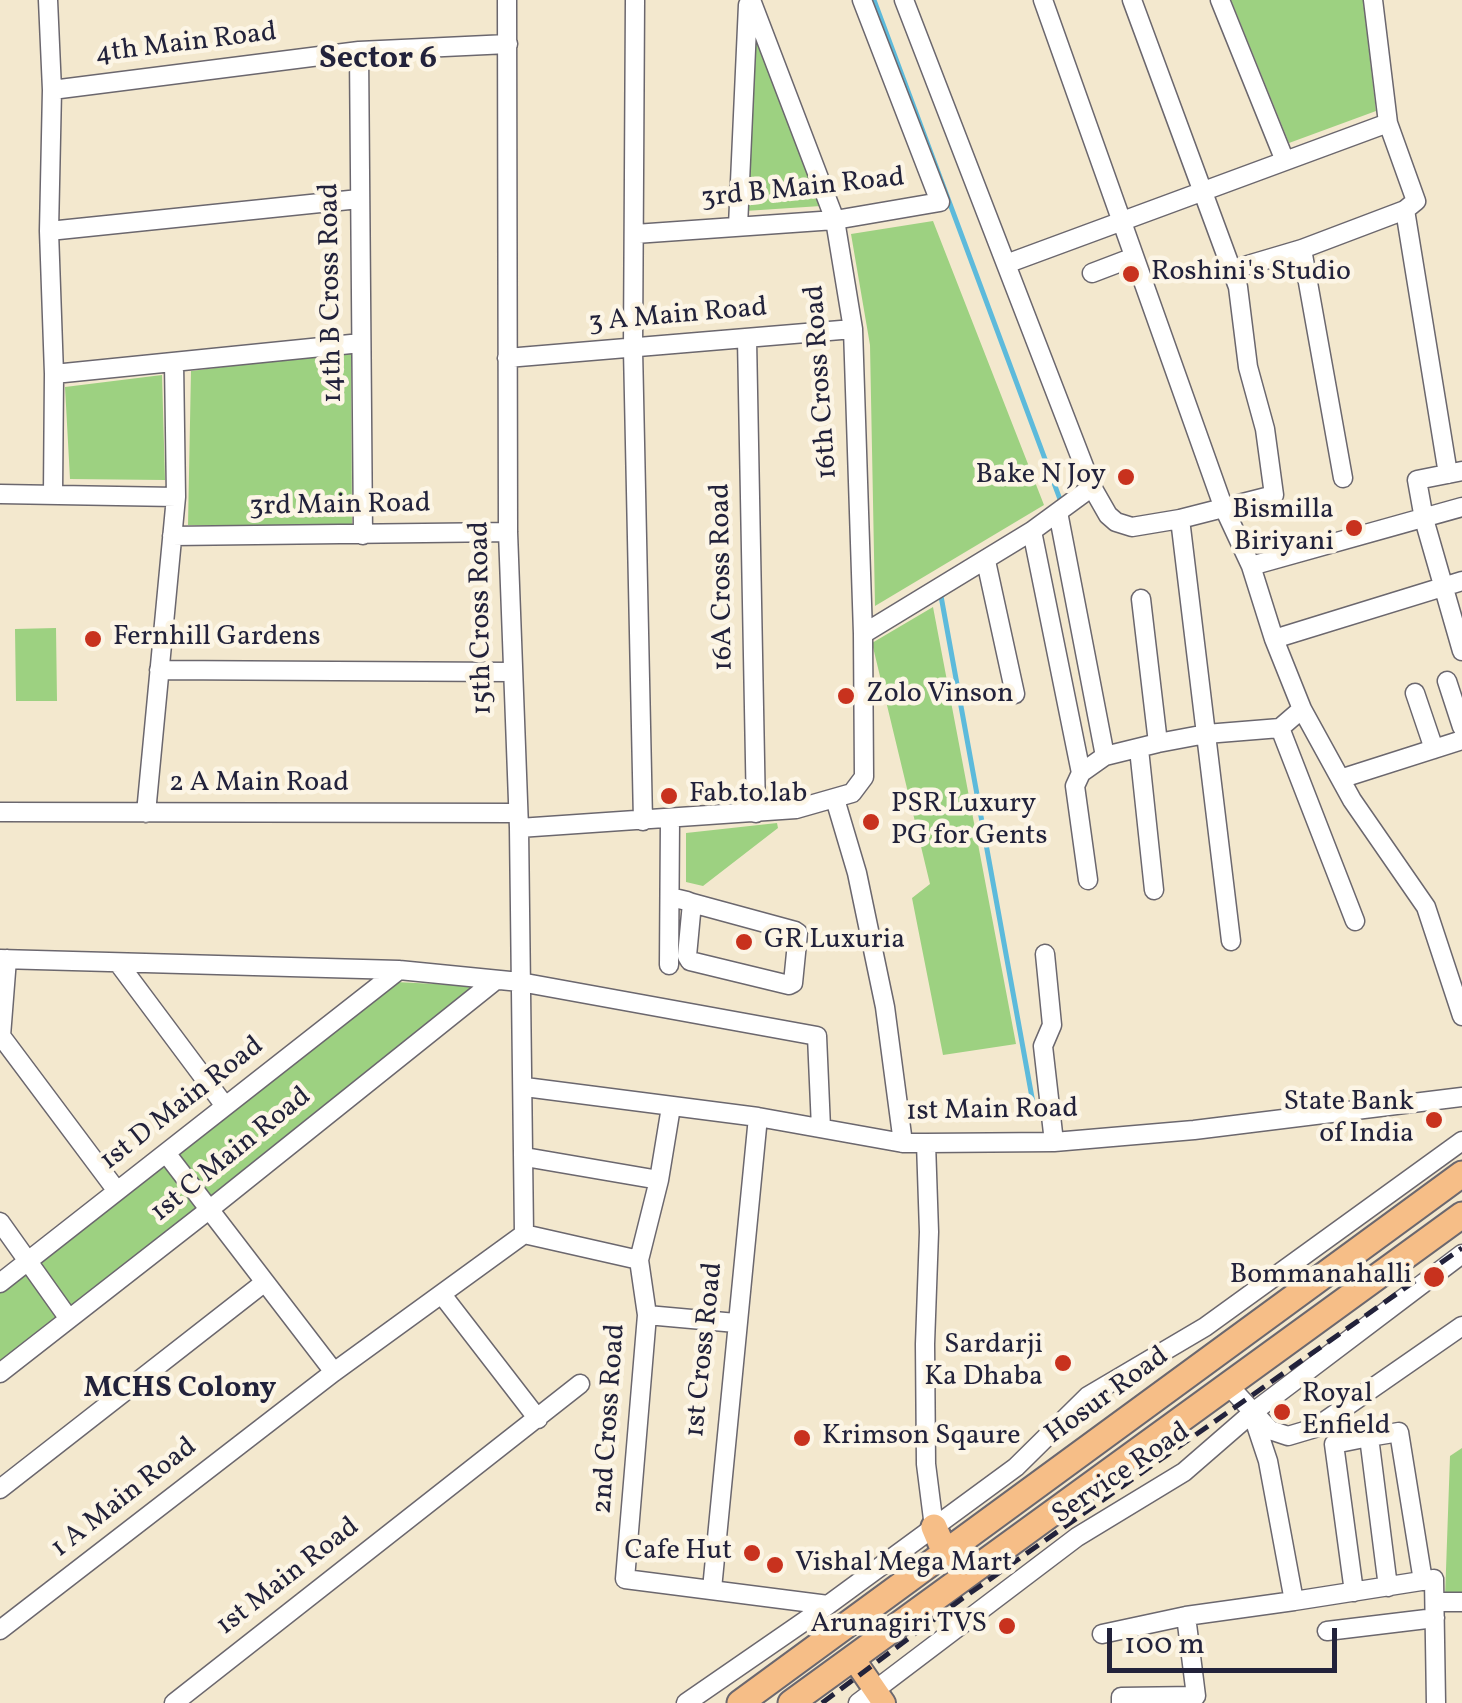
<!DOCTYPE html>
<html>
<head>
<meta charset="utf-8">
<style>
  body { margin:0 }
  #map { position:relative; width:1462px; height:1703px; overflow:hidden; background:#f3e8ce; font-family:Vollkorn,serif }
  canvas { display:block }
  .scale { position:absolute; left:1107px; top:1628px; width:230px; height:45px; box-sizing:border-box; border:5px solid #22223b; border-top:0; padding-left:12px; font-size:30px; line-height:35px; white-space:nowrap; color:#22223b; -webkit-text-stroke:8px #fcf5e5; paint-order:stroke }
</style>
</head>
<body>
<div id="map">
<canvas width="1462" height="1703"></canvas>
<div class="scale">100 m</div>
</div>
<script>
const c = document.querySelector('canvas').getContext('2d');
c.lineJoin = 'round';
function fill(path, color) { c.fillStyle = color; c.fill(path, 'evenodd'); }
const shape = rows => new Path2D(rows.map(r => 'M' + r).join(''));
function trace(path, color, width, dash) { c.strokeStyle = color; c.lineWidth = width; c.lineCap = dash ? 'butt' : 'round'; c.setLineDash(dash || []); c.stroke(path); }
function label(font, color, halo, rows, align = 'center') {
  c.font = font + ' Vollkorn,serif'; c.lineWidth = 9; c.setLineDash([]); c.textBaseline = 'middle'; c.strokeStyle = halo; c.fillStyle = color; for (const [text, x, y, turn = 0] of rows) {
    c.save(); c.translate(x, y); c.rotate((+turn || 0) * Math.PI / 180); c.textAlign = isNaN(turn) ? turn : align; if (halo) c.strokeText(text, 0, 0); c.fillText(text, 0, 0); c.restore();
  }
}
const green = shape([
  [1231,0,1363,0,1376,111,1289,143],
  [752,25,821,206,745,211],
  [933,221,1044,505,875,606,870,345,851,234],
  [351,351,352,528,188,525,191,371],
  [162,375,165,480,70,479,65,387],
  [933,607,1016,1044,943,1055,912,898,930,884,872,643],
  [56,628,57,701,16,701,15,629],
  [777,823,778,828,703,886,686,882,686,833],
  [396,982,475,986,214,1199,176,1154],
  [162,1163,199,1211,73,1310,36,1263],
  [26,1270,60,1319,0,1366,0,1291],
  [1462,1448,1462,1598,1445,1598,1450,1456]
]);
const stream = shape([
  [874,0,1061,502],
  [945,593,941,596,1035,1114]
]);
const minor = shape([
  [48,0,52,90,49,231,54,374,53,494],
  [507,0,508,532,519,828,524,1234],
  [635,0,633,349,643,821],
  [904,0,1092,487,1108,515,1116,522,1132,527,1180,519,1274,495,1265,429,1248,367,1238,287,1132,0],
  [1043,0,1223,506,1251,566,1274,639,1302,709,1352,800,1426,907,1462,1016],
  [1220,0,1285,161],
  [359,51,363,535],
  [52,90,359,51,508,44],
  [1405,210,1448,474],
  [738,226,748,5],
  [49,231,359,199],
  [635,234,835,220,940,202,862,0],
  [1302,249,1343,478],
  [1006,264,1388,123],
  [1231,270,1302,249,1405,210,1416,201,1388,123,1373,0],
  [1092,273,1134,257],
  [747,339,756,813],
  [507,358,853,329],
  [54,374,361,343],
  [1462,471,1417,480,1424,519,1462,651],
  [0,494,176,497],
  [1058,512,1105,756],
  [1180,519,1231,941],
  [1032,531,1081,773],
  [172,536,508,532],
  [986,561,1015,694],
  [1251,566,1462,507],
  [1141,599,1158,743],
  [863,634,1032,531,1092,487],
  [1274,639,1462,581],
  [159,670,511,672],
  [1447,681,1462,727],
  [1415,693,1434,749],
  [1280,728,1355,921],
  [1139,749,1154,890],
  [1343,778,1462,740],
  [835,799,857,873,885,1007,903,1143],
  [0,812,517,813],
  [146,813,176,497,174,362],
  [519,828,796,809,852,793,864,777,863,634,853,329,835,220,751,0],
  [1088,880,1075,786,1081,773,1105,756,1158,743,1206,734,1280,728,1302,709],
  [670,897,687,901,692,903,795,931,798,933,793,983,789,985,690,961,687,956,692,903],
  [1045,954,1052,1025,1043,1046,1054,1142],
  [0,959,399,970,520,982,817,1036,821,1128],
  [7,959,1,1036,117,1191],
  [119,964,225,1106],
  [669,965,670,820],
  [525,1087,758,1117,903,1143,926,1143,1054,1142,1194,1130,1462,1097],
  [671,1107,659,1180,639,1260,647,1315,625,1579,828,1605],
  [926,1143,929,1232,925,1344,926,1464,934,1527],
  [166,1153,334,1372],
  [525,1157,659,1180],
  [0,1222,69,1319],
  [524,1234,639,1260],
  [0,1283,399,970],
  [443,1296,538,1419],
  [647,1315,736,1323],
  [0,1373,210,1209,496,980],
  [1228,1385,1270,1430,1288,1436,1315,1428,1462,1326],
  [1252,1413,1268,1461,1294,1601,1434,1579,1436,1703],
  [1369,1437,1399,1432,1423,1581],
  [0,1489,265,1282],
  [712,1589,758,1117],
  [1354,1592,1334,1444,1369,1437,1388,1587],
  [1435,1602,1462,1602],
  [0,1630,334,1372,524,1234],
  [1327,1631,1435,1618],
  [1102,1634,1186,1616],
  [174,1703,580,1384],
  [686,1703,828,1605,1016,1467,1088,1396,1205,1327,1462,1141],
  [858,1703,1077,1537,1184,1472,1252,1413,1462,1254],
  [1121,1703,1121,1697,1196,1696,1186,1616,1294,1601]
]);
const major = shape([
  [853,1658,884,1703]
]);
const highway = shape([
  [934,1527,945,1553],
  [740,1703,1462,1174],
  [791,1703,1462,1215]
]);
const rail = shape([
  [822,1703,963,1598,1462,1248]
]);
const markers = [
  [1131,274,10,"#c8321e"],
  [1126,477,10,"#c8321e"],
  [1354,528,10,"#c8321e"],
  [93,639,10,"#c8321e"],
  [846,696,10,"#c8321e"],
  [669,796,10,"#c8321e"],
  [871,822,10,"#c8321e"],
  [744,942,10,"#c8321e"],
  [1434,1120,10,"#c8321e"],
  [1434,1277,12,"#c8321e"],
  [1063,1363,10,"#c8321e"],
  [1282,1412,10,"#c8321e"],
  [802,1438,10,"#c8321e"],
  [752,1553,10,"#c8321e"],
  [775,1565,10,"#c8321e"],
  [1007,1626,10,"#c8321e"]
];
const streetNames = [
  ["4th Main Road",186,45,-7],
  ["3rd B Main Road",803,190,-6],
  ["14th B Cross Road",333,293,-91],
  ["3 A Main Road",678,317,-5],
  ["16th Cross Road",823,382,-94],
  ["3rd Main Road",340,507,-1],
  ["16A Cross Road",724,577,-91],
  ["15th Cross Road",483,618,-91],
  ["2 A Main Road",259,785],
  ["1st D Main Road",183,1105,-38],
  ["1st Main Road",992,1112,-1],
  ["1st C Main Road",232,1156,-39],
  ["1st Cross Road",706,1350,-84],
  ["Hosur Road",1108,1397,-36],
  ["2nd Cross Road",611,1419,-86],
  ["Service Road",1122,1475,-34],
  ["1 A Main Road",125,1499,-38],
  ["1st Main Road",289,1578,-38]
];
const poiNames = [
  ["Roshini's Studio",1151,274],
  ["Bake N Joy",1106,477,"right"],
  ["Bismilla",1334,512,"right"],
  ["Biriyani",1334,544,"right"],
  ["Fernhill Gardens",113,639],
  ["Zolo Vinson",866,696],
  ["Fab.to.lab",689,796],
  ["PSR Luxury",891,806],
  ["PG for Gents",891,838],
  ["GR Luxuria",764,942],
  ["State Bank",1414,1104,"right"],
  ["of India",1414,1136,"right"],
  ["Bommanahalli",1412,1277,"right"],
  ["Sardarji",1043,1347,"right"],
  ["Ka Dhaba",1043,1379,"right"],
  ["Royal",1302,1396],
  ["Enfield",1302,1428],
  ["Krimson Sqaure",822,1438],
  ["Cafe Hut",732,1553,"right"],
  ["Vishal Mega Mart",795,1565],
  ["Arunagiri TVS",987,1626,"right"]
];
const neighbourhoodNames = [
  ["MCHS Colony",180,1390]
];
const quarterNames = [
  ["Sector 6",378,61]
];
fill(green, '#9dd181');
trace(stream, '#5dbadb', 5);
trace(minor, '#6b676e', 21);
trace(major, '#6b676e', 26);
trace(highway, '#6b676e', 29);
trace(minor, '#fff', 18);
trace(major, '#f6be87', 22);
trace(highway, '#f6be87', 25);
trace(rail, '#22223b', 5, [15, 8]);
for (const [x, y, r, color] of markers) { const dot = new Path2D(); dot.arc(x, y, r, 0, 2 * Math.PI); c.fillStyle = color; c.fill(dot); trace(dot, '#fcf5e5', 4); }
label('28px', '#22223b', '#fcf5e5', streetNames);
label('28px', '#22223b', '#fcf5e5', poiNames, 'left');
label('bold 30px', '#22223b', '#fcf5e5', neighbourhoodNames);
label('bold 32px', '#22223b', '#fcf5e5', quarterNames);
</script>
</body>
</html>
